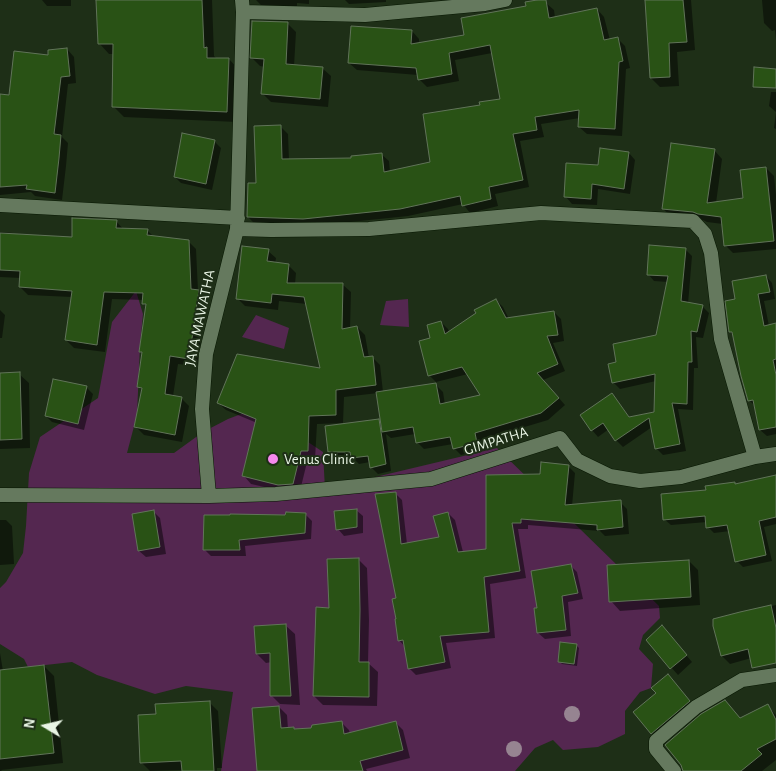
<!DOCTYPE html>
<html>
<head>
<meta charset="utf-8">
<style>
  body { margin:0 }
  #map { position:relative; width:776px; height:771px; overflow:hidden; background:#1e2f17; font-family:"Alegreya Sans",sans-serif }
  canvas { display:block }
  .north { position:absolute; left:20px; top:701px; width:50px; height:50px; -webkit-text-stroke:4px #1e2f17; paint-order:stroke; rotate:279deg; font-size:14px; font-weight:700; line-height:20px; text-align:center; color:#e8f4e4 }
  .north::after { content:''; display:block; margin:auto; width:18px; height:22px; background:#e8f4e4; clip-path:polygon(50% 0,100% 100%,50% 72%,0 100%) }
</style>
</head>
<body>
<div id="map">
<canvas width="776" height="771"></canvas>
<div class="north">N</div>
</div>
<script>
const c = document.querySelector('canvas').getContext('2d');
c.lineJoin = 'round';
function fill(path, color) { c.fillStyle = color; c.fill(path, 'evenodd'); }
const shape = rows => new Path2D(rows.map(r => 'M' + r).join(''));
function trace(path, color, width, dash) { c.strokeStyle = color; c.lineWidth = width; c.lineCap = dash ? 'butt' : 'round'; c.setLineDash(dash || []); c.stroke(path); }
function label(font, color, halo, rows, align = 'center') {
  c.font = font + ' "Alegreya Sans",sans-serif'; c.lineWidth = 4; c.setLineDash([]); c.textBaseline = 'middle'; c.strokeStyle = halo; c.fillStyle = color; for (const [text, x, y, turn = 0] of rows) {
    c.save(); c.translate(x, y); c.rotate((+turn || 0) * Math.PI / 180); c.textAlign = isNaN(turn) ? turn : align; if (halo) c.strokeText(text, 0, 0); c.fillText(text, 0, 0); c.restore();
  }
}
const green = shape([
  [136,291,143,314,140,345,137,415,127,453,174,453,203,432,228,419,257,408,323,452,325,489,497,448,659,606,660,618,643,635,639,649,653,664,651,688,640,692,625,711,625,734,598,747,563,750,553,740,535,748,515,771,221,771,233,692,186,686,155,694,97,675,72,662,28,667,24,659,0,644,0,588,6,582,23,553,26,526,29,473,40,437,98,398,112,322],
  [408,299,409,327,380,325,386,301],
  [256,315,289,328,284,349,242,337]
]);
const shadow = shape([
  [42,0,71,0,71,6,47,6],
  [98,0,212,0,214,56,217,59,229,59,239,70,237,122,124,117,114,107,114,54,109,54,99,43],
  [256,0,309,0,309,4,297,3,297,7,265,9],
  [345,0,386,0,386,2,349,4],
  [646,0,691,0,695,50,677,52,679,86,660,87,651,78],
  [762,0,776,0,776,40,775,30,772,31,764,23],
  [546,3,554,10,555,18,597,9,604,17,610,40,617,38,625,46,630,68,626,69,622,136,587,134,579,127,580,118,541,124,544,137,520,141,529,187,495,194,498,206,470,213,463,204,408,216,311,226,255,224,248,217,257,184,281,127,288,134,289,160,353,159,381,154,389,161,390,172,432,163,481,106,501,100,492,53,455,60,459,81,427,87,419,79,418,75,357,70,349,63,412,31,419,39,419,44,466,36],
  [287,23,296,32,294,66,322,68,331,76,328,107,271,102,263,94,265,67,260,66,252,58],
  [67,49,74,57,76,83,68,84,62,137,68,143,66,166,62,200,35,196,31,192,0,195,0,95,10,96,50,56],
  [771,92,776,92,776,129,774,128,776,112,769,106],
  [214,141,221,148,212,190,181,183,175,177],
  [714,150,722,159,716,203,744,199,766,168,774,176,776,195,776,249,733,253,725,245,723,224,707,222,703,220,672,217,663,209],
  [629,153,635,160,630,194,598,189,597,205,572,204,566,197,599,166],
  [116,221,124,230,147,230,154,237,188,241,196,249,198,291,207,299,197,366,178,364,173,396,181,398,189,406,182,442,144,435,136,427,142,390,139,387,143,355,140,351,146,306,143,303,144,300,112,299,105,352,74,348,66,340,72,297,28,295,20,287,21,278,0,277,0,232,13,233,16,235,73,238],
  [685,249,692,256,688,304,702,306,709,313,703,338,696,337,698,368,694,368,693,410,678,409,686,451,663,455,657,449,652,427,623,447,616,440,609,429,598,437,592,430,612,394,618,401,630,418,655,413,656,381,620,389,613,382,618,363,657,337,668,282,654,281,648,274],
  [268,251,276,258,275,264,288,265,296,273,295,284,343,285,351,292,350,329,357,327,365,335,369,358,372,357,380,365,383,392,436,385,443,392,445,405,482,396,468,374,436,382,429,375,432,339,441,322,448,329,449,332,496,300,503,307,509,319,554,312,561,319,564,341,553,343,565,371,543,380,565,405,548,420,481,440,483,450,461,455,454,448,453,444,424,449,417,442,415,434,391,438,386,434,391,471,378,474,371,467,370,462,359,464,353,458,336,458,329,451,379,420,383,424,378,393,344,397,343,423,317,424,315,459,308,458,300,491,287,492,251,484,244,476,257,423,226,410,218,403,321,370,307,304,279,301,278,310,245,306,237,298],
  [766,276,772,283,775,299,764,301,769,326,776,324,776,434,767,436,760,430,756,407,749,400,735,336,730,332,737,300],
  [0,310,5,315,2,338,0,338],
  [0,374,19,374,29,383,30,448,0,449],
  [86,387,93,394,84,430,52,422,46,416],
  [568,466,575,473,572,506,620,502,627,509,629,534,605,536,600,531,528,525,528,529,518,529,526,578,490,584,495,638,446,643,451,668,416,675,409,668,405,647,399,640,395,493,402,500,407,544,440,538,448,513,455,520,463,552,487,550,541,475],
  [776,478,776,524,764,527,772,561,743,567,737,561,730,531,714,533,708,527,707,522,671,525,664,519,707,491,734,483,736,485],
  [356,510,363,516,363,533,344,536,338,529],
  [154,512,160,518,166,554,146,557,139,551,133,515],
  [305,514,312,521,311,539,245,546,246,556,211,556,205,550,287,516],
  [0,520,6,520,12,526,14,564,0,565],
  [358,559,367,568,369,620,368,663,378,672,377,706,323,705,314,696,330,609],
  [689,561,698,570,700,605,620,611,611,601],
  [571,566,577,572,583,599,568,602,571,636,545,639,538,633,539,609],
  [776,605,776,654,755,657,730,664,722,656,741,613],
  [285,625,295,634,300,705,280,704,271,695,272,662,266,663,257,654],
  [668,634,692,662,678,675,647,640],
  [576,645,579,648,577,666,562,664,559,661],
  [0,653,3,671,44,666,54,676,63,763,1,770,2,771,0,771],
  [674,682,696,708,659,739,652,733],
  [209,702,218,711,222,768,217,768,217,771,183,771,183,770,150,771,142,763,157,715],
  [767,706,776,715,776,760,762,771,684,771,734,711,741,719],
  [279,707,287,715,288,729,294,728,295,730,313,730,342,723,349,730,350,734,395,722,403,730,410,758,366,769,367,771,258,771]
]);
const building = shape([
  [96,0,202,0,204,48,207,47,207,58,229,58,227,112,112,107,113,44,98,44,96,0],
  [537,0,546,0,549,18,597,8,604,40,618,37,623,61,619,62,615,129,578,127,579,110,535,117,537,130,513,134,523,180,489,187,491,199,462,206,460,196,400,209,303,219,247,217,248,183,256,183,254,126,281,125,282,159,351,158,351,156,382,153,384,172,430,162,423,114,480,105,479,102,500,99,490,45,449,53,452,74,418,80,416,68,348,63,351,26,412,30,411,44,464,35,461,18,526,6,525,2,537,0],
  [645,0,683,0,687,42,669,43,670,77,650,78,645,0],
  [252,21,288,22,286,64,323,67,320,99,261,94,264,59,250,58,252,21],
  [67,48,70,76,61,77,54,134,61,135,59,158,55,193,26,189,27,185,0,187,0,94,9,95,14,51,48,55,48,50,67,48],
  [754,67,776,69,776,88,753,87,754,67],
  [182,133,215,140,206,184,174,177,182,133],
  [671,143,715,149,707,203,743,198,740,170,766,167,774,241,724,246,721,217,698,214,693,212,662,209,671,143],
  [600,148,629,152,624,189,592,184,591,199,564,197,566,163,598,165,600,148],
  [72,218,117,220,116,228,148,229,147,235,189,240,191,289,199,290,189,359,170,356,165,394,182,397,175,435,134,427,142,388,137,387,142,352,139,352,146,304,142,304,143,293,104,292,97,345,65,340,72,291,19,287,20,271,0,270,0,233,72,237,72,218],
  [649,245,686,248,681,301,703,305,697,332,691,331,692,362,688,362,687,404,672,403,680,444,655,449,649,418,615,441,603,423,591,431,580,415,612,393,629,417,654,412,655,374,612,383,608,364,616,362,613,344,656,335,668,276,647,275,649,245],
  [242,246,269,249,267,261,289,264,287,283,343,283,342,329,357,326,364,357,373,356,376,385,336,390,336,415,309,416,308,451,301,451,293,484,278,485,242,476,256,419,217,403,237,354,320,368,304,297,272,294,271,303,236,299,242,246],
  [766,275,770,292,758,294,764,326,776,323,776,359,773,360,776,375,776,427,759,430,753,400,748,401,741,376,732,332,729,332,725,301,735,299,732,281,766,275],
  [496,299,506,318,554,311,558,335,547,336,558,364,537,373,559,398,541,413,475,433,477,443,453,449,450,437,416,443,413,427,382,432,376,392,436,383,440,404,480,395,462,367,428,376,419,341,430,338,427,325,441,321,445,334,476,313,474,310,496,299],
  [20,372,22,439,0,440,0,373,20,372],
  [53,379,87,386,78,424,45,416,53,379],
  [379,419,386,464,370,468,368,456,351,458,350,452,328,452,325,426,379,419],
  [541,462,569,465,565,505,621,500,623,527,597,530,597,525,521,519,521,523,512,523,520,571,484,577,489,632,440,636,445,662,408,669,403,640,398,641,395,619,396,619,392,599,396,598,375,494,396,492,401,544,439,537,433,516,448,512,458,552,486,549,486,475,540,474,541,462],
  [776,475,776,517,759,521,766,555,735,562,727,525,706,528,705,516,663,520,661,494,706,490,705,486,735,482,735,484,776,475],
  [357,509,357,527,336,530,334,511,357,509],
  [154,510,160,547,138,551,132,514,154,510],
  [286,512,306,513,305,533,239,540,240,550,203,550,204,515,230,515,230,514,285,515,286,512],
  [359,558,360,610,359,662,369,662,369,697,313,696,316,607,329,608,327,559,359,558],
  [689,560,691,597,609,602,607,565,689,560],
  [571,564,578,593,562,596,566,630,537,633,534,608,537,608,531,571,571,564],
  [771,605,776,628,776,663,752,668,748,649,721,656,713,626,713,619,740,612,771,605],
  [286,624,291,696,270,696,270,653,256,654,254,626,286,624],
  [662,625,687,655,670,669,646,640,662,625],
  [560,642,577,644,574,664,558,662,560,642],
  [44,665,54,753,0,759,0,670,44,665],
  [668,674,690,701,651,734,633,712,656,693,651,688,668,674],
  [725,700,740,718,768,704,776,720,776,739,757,749,762,754,741,771,683,771,681,765,665,745,701,714,725,700],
  [210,701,214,771,182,771,181,761,140,763,138,715,156,714,155,704,210,701],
  [279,706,281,728,294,727,294,729,311,728,312,725,342,721,344,734,396,721,403,750,360,761,363,771,257,771,252,708,279,706]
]);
const minor = shape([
  [243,12,365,15,485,4,505,0],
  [0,205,238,218],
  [237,229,271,230,369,229,541,213,693,221,705,234,711,253,721,339,755,457],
  [0,495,209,496,202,409,206,354,237,229,243,12,242,0],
  [209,496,276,494,431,479,560,438,577,460,610,476,640,481,681,477,755,457,776,454],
  [674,771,656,749,656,741,696,707,742,680,776,675]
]);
const trees = [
  [572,714],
  [514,749]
];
const markers = [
  [273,459,6,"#f689ed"]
];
const streetNames = [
  ["JAYA MAWATHA",200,318,-78],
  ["GIMPATHA",496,441,-17]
];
const poiNames = [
  ["Venus Clinic",284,459]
];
fill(green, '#542750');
fill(shadow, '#0007');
fill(building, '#295215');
trace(building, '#617459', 1);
trace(minor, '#071702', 15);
trace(minor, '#65795e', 14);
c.fillStyle = '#968491';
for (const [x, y] of trees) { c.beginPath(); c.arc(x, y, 8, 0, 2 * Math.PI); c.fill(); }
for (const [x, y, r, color] of markers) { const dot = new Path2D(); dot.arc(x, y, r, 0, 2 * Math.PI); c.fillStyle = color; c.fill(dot); trace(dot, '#1e2f17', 2); }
label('15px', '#e8f4e4', '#1e2f17', streetNames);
label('15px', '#e8f4e4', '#1e2f17', poiNames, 'left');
</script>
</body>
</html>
